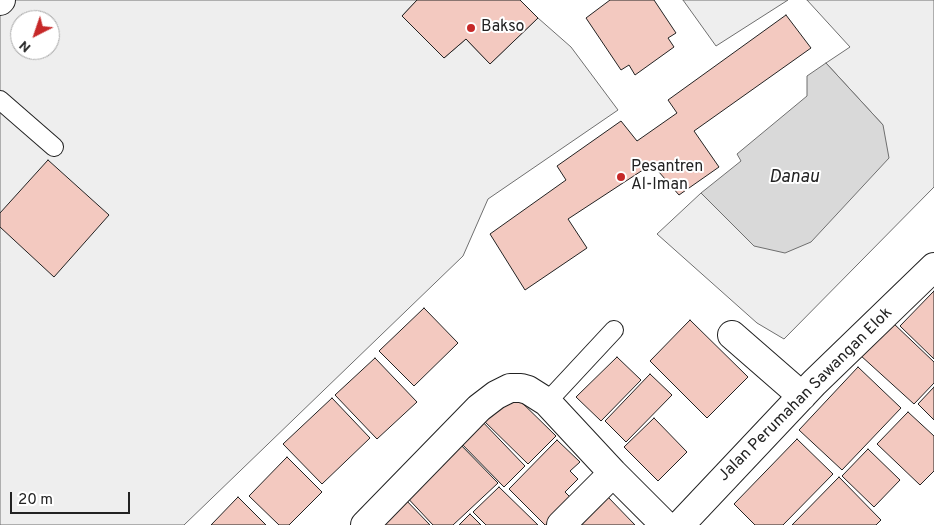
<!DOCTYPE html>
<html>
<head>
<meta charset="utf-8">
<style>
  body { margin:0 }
  #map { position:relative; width:934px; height:525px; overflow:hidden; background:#fff; font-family:Overpass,sans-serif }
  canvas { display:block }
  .north { position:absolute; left:10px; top:10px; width:50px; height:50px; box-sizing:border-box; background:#fff; border:1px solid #a7a7a7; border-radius:50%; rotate:221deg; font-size:14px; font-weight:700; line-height:20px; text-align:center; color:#222 }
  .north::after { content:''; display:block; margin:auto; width:18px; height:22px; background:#c62828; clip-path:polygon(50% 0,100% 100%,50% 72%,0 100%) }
  .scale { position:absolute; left:10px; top:492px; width:120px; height:22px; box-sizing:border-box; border:2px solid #222; border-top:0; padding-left:6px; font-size:15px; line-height:18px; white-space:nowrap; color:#222; -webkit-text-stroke:4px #fff; paint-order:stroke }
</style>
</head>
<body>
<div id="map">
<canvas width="934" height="525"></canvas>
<div class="north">N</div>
<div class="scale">20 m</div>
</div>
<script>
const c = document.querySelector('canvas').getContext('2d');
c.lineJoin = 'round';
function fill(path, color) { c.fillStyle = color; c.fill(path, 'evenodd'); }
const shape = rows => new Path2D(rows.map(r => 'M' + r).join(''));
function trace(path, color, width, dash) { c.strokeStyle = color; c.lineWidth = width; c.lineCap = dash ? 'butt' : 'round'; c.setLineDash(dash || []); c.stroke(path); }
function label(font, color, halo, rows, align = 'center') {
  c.font = font + ' Overpass,sans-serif'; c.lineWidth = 4; c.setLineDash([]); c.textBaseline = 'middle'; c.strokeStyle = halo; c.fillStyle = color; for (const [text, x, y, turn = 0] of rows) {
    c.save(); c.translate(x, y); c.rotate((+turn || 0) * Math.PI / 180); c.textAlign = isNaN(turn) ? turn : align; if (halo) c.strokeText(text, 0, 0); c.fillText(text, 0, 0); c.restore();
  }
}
const green = shape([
  [0,0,417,0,402,16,444,58,466,39,490,64,538,18,571,47,618,110,488,199,463,256,184,525,0,525,0,0],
  [20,20,50,20,50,50,20,50,20,20],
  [683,0,788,0,716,46,683,0],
  [807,0,934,0,934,187,784,339,757,323,657,234,701,193,754,246,883,125,826,63,850,47,807,0]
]);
const water = shape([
  [826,63,883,125,889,158,811,242,785,253,754,246,701,193,741,161,737,154,807,96,807,76,826,63]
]);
const building = shape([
  [417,0,520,0,538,18,490,64,466,39,444,58,402,16,417,0],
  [610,0,654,0,676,33,668,38,674,47,635,75,629,65,621,70,586,18,610,0],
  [786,15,811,48,694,131,719,167,679,195,652,164,568,219,587,248,525,290,490,234,566,180,557,166,621,121,637,141,677,113,668,100,786,15],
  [48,160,109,215,54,277,0,227,0,213,48,160],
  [934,291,934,359,900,326,934,291],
  [424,308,458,343,414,386,379,351,424,308],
  [690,320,748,377,707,418,650,361,690,320],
  [892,322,934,362,934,383,914,404,860,355,892,322],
  [617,357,641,380,601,421,576,397,617,357],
  [375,358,417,402,377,439,335,395,375,358],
  [858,367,901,408,842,470,799,430,858,367],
  [650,374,672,395,626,442,605,421,650,374],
  [934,387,934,420,918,404,934,387],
  [509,390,556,436,528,464,481,418,509,390],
  [332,398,370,438,322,484,283,444,332,398],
  [908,412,934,436,934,471,920,485,877,444,908,412],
  [478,417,525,466,504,487,456,438,478,417],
  [654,418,687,452,658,481,624,447,654,418],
  [797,439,833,474,783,525,755,525,734,504,797,439],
  [456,440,498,483,453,525,433,525,402,492,456,440],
  [557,440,580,462,570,471,578,479,565,492,574,501,550,525,545,525,509,489,557,440],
  [868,449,900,480,874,507,842,476,868,449],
  [287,457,322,492,289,525,279,525,249,496,287,457],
  [839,477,881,520,876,525,792,525,839,477],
  [499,487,538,525,486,525,473,512,499,487],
  [607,496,635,525,577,525,607,496],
  [238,497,266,525,211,525,238,497],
  [403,497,430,525,373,525,403,497],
  [470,514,481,525,459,525,470,514]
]);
const service = shape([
  [0,100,54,147],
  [547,402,614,330]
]);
const minor = shape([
  [0,1,1,0],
  [732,335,802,396],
  [365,525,479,408,496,395,510,388,521,388,528,390,547,402,613,473,665,525],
  [561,525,613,473],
  [680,525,814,383,934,267]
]);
const markers = [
  [471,28,5,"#c62828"],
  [621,177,5,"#c62828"]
];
const poiNames = [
  ["Bakso",481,28],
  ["Pesantren",631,168],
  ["Al-Iman",631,186]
];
const streetNames = [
  ["Jalan Perumahan Sawangan Elok",806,395,-45]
];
const waterNames = [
  ["Danau",794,178]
];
fill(green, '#eee');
trace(green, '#6f6f6f', 1);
fill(water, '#d9d9d9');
trace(water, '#6f6f6f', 1);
fill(building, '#f3c9c0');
trace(building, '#222', 1);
trace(service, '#222', 20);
trace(minor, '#222', 30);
trace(service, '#fff', 18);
trace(minor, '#fff', 28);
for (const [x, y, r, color] of markers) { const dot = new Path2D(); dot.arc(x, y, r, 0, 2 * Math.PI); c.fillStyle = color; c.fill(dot); trace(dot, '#fff', 2); }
label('16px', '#222', '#fff', poiNames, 'left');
label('16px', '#222', '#fff', streetNames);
label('italic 18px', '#222', '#fff', waterNames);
</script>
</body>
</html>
